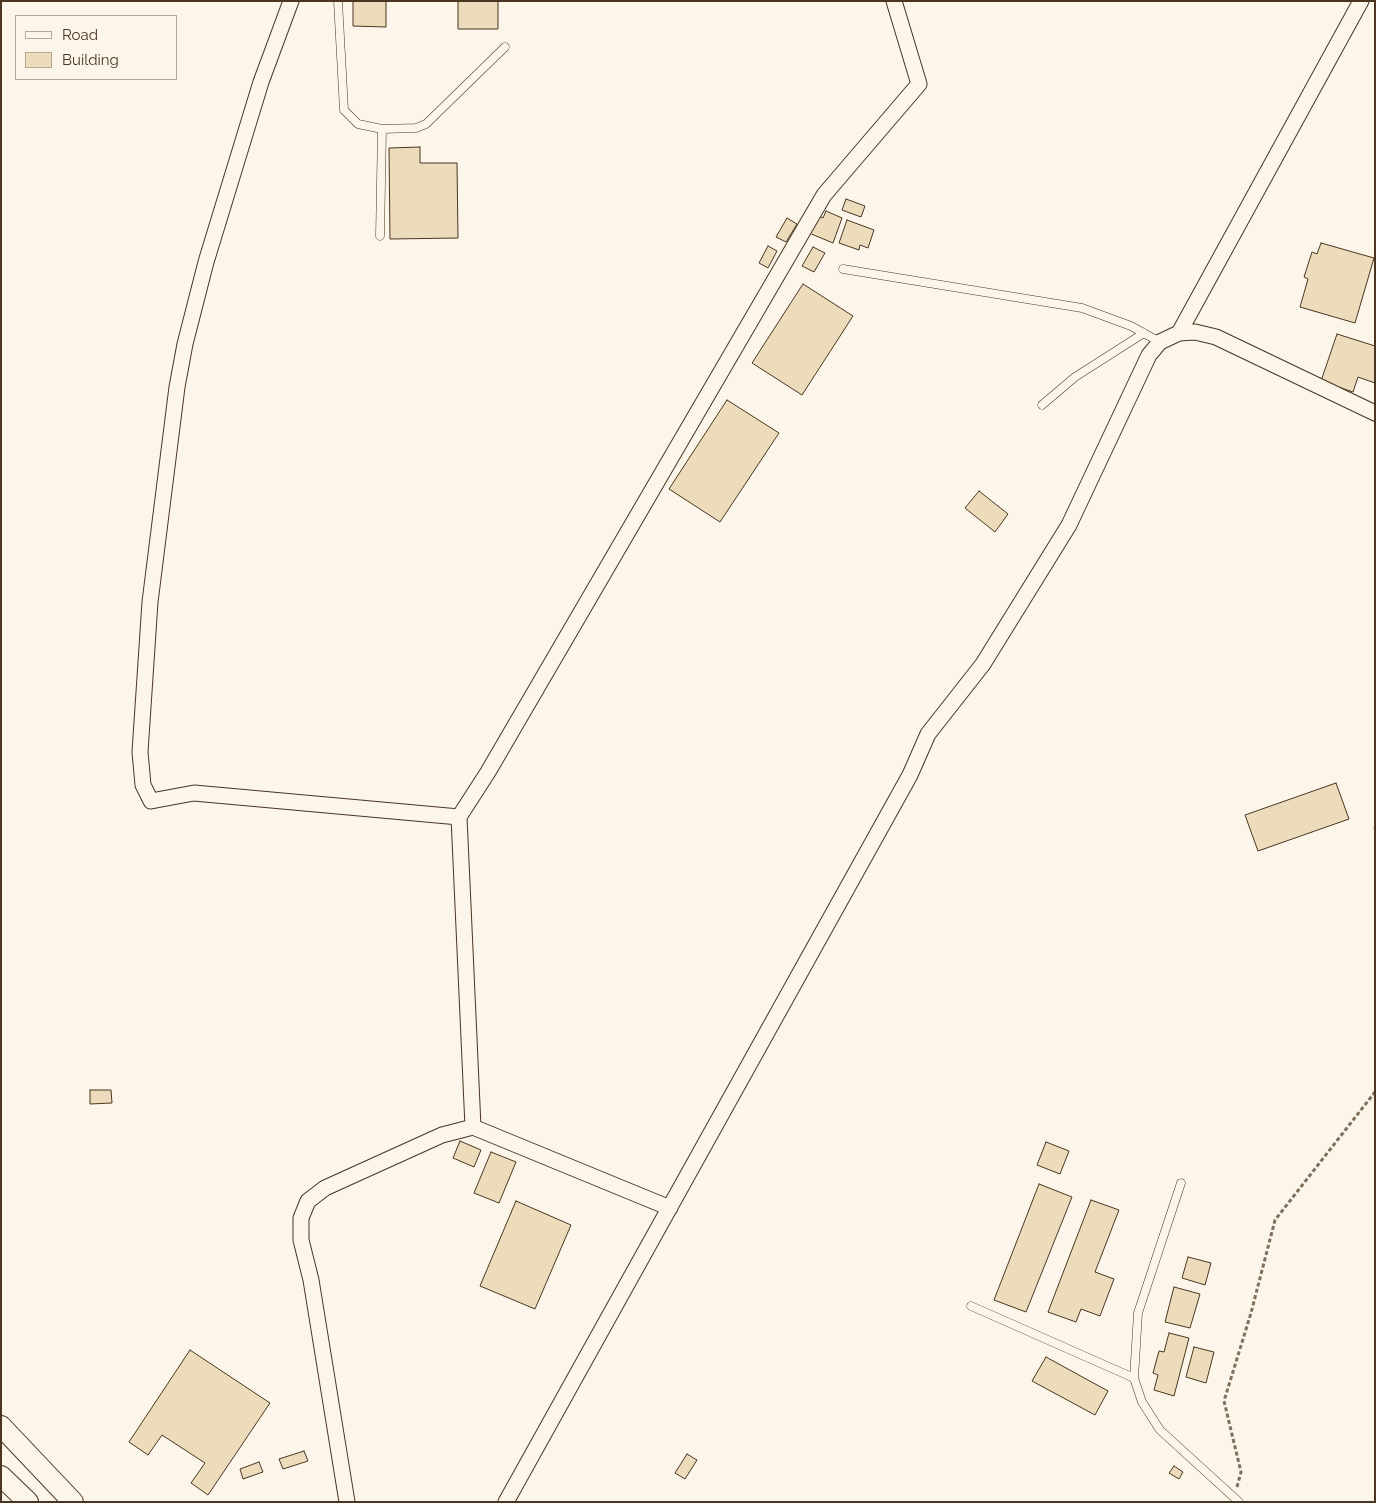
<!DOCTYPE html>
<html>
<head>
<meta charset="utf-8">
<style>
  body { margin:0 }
  #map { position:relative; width:1376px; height:1503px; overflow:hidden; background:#fbf6e9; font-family:Raleway,sans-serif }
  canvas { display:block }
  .frame { position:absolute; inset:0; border:2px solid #4a3520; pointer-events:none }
  .legend { position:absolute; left:15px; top:15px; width:162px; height:65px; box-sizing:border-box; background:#fbf6e9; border:1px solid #b4a999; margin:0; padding:6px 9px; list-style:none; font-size:15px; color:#4a3520 }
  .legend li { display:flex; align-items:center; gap:10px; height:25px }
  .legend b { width:25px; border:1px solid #b4a999 }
</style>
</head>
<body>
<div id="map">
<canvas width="1376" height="1503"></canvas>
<div class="frame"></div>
<ul class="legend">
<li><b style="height:6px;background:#fbf6e9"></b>Road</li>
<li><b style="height:14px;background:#ecdcbc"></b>Building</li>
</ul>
</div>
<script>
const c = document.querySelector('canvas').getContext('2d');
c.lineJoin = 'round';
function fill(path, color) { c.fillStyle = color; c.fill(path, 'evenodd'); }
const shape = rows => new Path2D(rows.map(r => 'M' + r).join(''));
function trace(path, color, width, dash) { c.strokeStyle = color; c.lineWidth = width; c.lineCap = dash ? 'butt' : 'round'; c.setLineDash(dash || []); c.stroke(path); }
const building = shape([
  [353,1,386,1,386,27,353,26,353,1],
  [458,1,498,1,498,29,458,29,458,1],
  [420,147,420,163,457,163,458,238,390,239,389,148,420,147],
  [846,199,865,206,861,217,842,210,846,199],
  [826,211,842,218,833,243,809,233,817,215,823,218,826,211],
  [787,218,797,224,786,242,776,237,787,218],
  [847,220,874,230,868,248,860,245,859,250,839,243,847,220],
  [1321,243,1374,258,1355,323,1300,307,1308,279,1304,277,1312,252,1317,254,1321,243],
  [768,246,777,251,768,268,759,263,768,246],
  [813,247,825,253,814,272,802,266,813,247],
  [803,284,853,316,802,395,752,363,803,284],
  [1337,334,1375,346,1375,383,1358,377,1353,392,1321,381,1337,334],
  [727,400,779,433,720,522,669,489,727,400],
  [979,491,1008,514,995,532,965,508,979,491],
  [1336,783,1349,819,1258,851,1245,815,1336,783],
  [90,1090,111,1090,112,1103,90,1104,90,1090],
  [460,1141,481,1150,474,1167,453,1158,460,1141],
  [1046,1142,1069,1151,1060,1174,1037,1165,1046,1142],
  [491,1152,516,1162,499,1203,474,1193,491,1152],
  [1039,1184,1072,1197,1026,1312,994,1300,1039,1184],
  [1091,1200,1119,1210,1095,1272,1114,1279,1100,1316,1081,1309,1076,1322,1048,1312,1091,1200],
  [516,1201,571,1225,535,1309,480,1286,516,1201],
  [1188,1257,1211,1263,1205,1285,1182,1278,1188,1257],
  [1174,1287,1200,1294,1190,1328,1165,1322,1174,1287],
  [1169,1333,1189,1338,1174,1396,1154,1390,1158,1375,1153,1373,1159,1351,1164,1352,1169,1333],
  [1194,1347,1214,1352,1206,1383,1186,1377,1194,1347],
  [190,1350,270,1403,208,1495,191,1483,205,1463,162,1435,148,1455,129,1442,190,1350],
  [1046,1357,1108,1391,1095,1415,1032,1381,1046,1357],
  [304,1451,308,1461,283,1469,279,1459,304,1451],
  [687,1454,697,1460,685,1479,675,1473,687,1454],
  [259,1462,263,1472,243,1479,240,1469,259,1462],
  [1174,1466,1183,1472,1179,1479,1169,1473,1174,1466]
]);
const path = shape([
  [1375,827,1375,828],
  [1237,1487,1241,1472,1224,1401,1251,1313,1275,1220,1375,1092]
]);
const service = shape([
  [338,1,344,110,358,124,382,129,416,128,426,124,505,47],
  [380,236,382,129],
  [843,269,1082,308,1131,326,1160,342],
  [1042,405,1075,377,1144,333],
  [1181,1183,1138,1313,1134,1378,1142,1402,1160,1430,1239,1502],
  [971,1306,1134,1378]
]);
const minor = shape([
  [291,1,261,82,206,262,185,344,177,387,150,602,140,752,143,785,151,801,194,793,459,817],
  [1179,333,1361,1],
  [473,1127,459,817,488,772,824,195,919,84,894,1],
  [347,1502,311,1280,301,1240,301,1218,308,1201,325,1188,442,1135,473,1127,670,1208],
  [506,1502,910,775,928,734,983,664,1069,525,1149,355,1160,342,1179,333,1195,332,1216,337,1375,413]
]);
const secondary = shape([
  [1,1426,73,1502],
  [1,1476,28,1502]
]);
fill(building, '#ecdcbc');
trace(building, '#4a3520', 1);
trace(service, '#4a3520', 9);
trace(minor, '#4a3520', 17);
trace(secondary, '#4a3520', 22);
trace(path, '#7f6f5c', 3, [4, 2.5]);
trace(service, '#fbf6e9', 8);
trace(minor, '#fbf6e9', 15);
trace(secondary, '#fbf6e9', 20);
</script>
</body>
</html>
